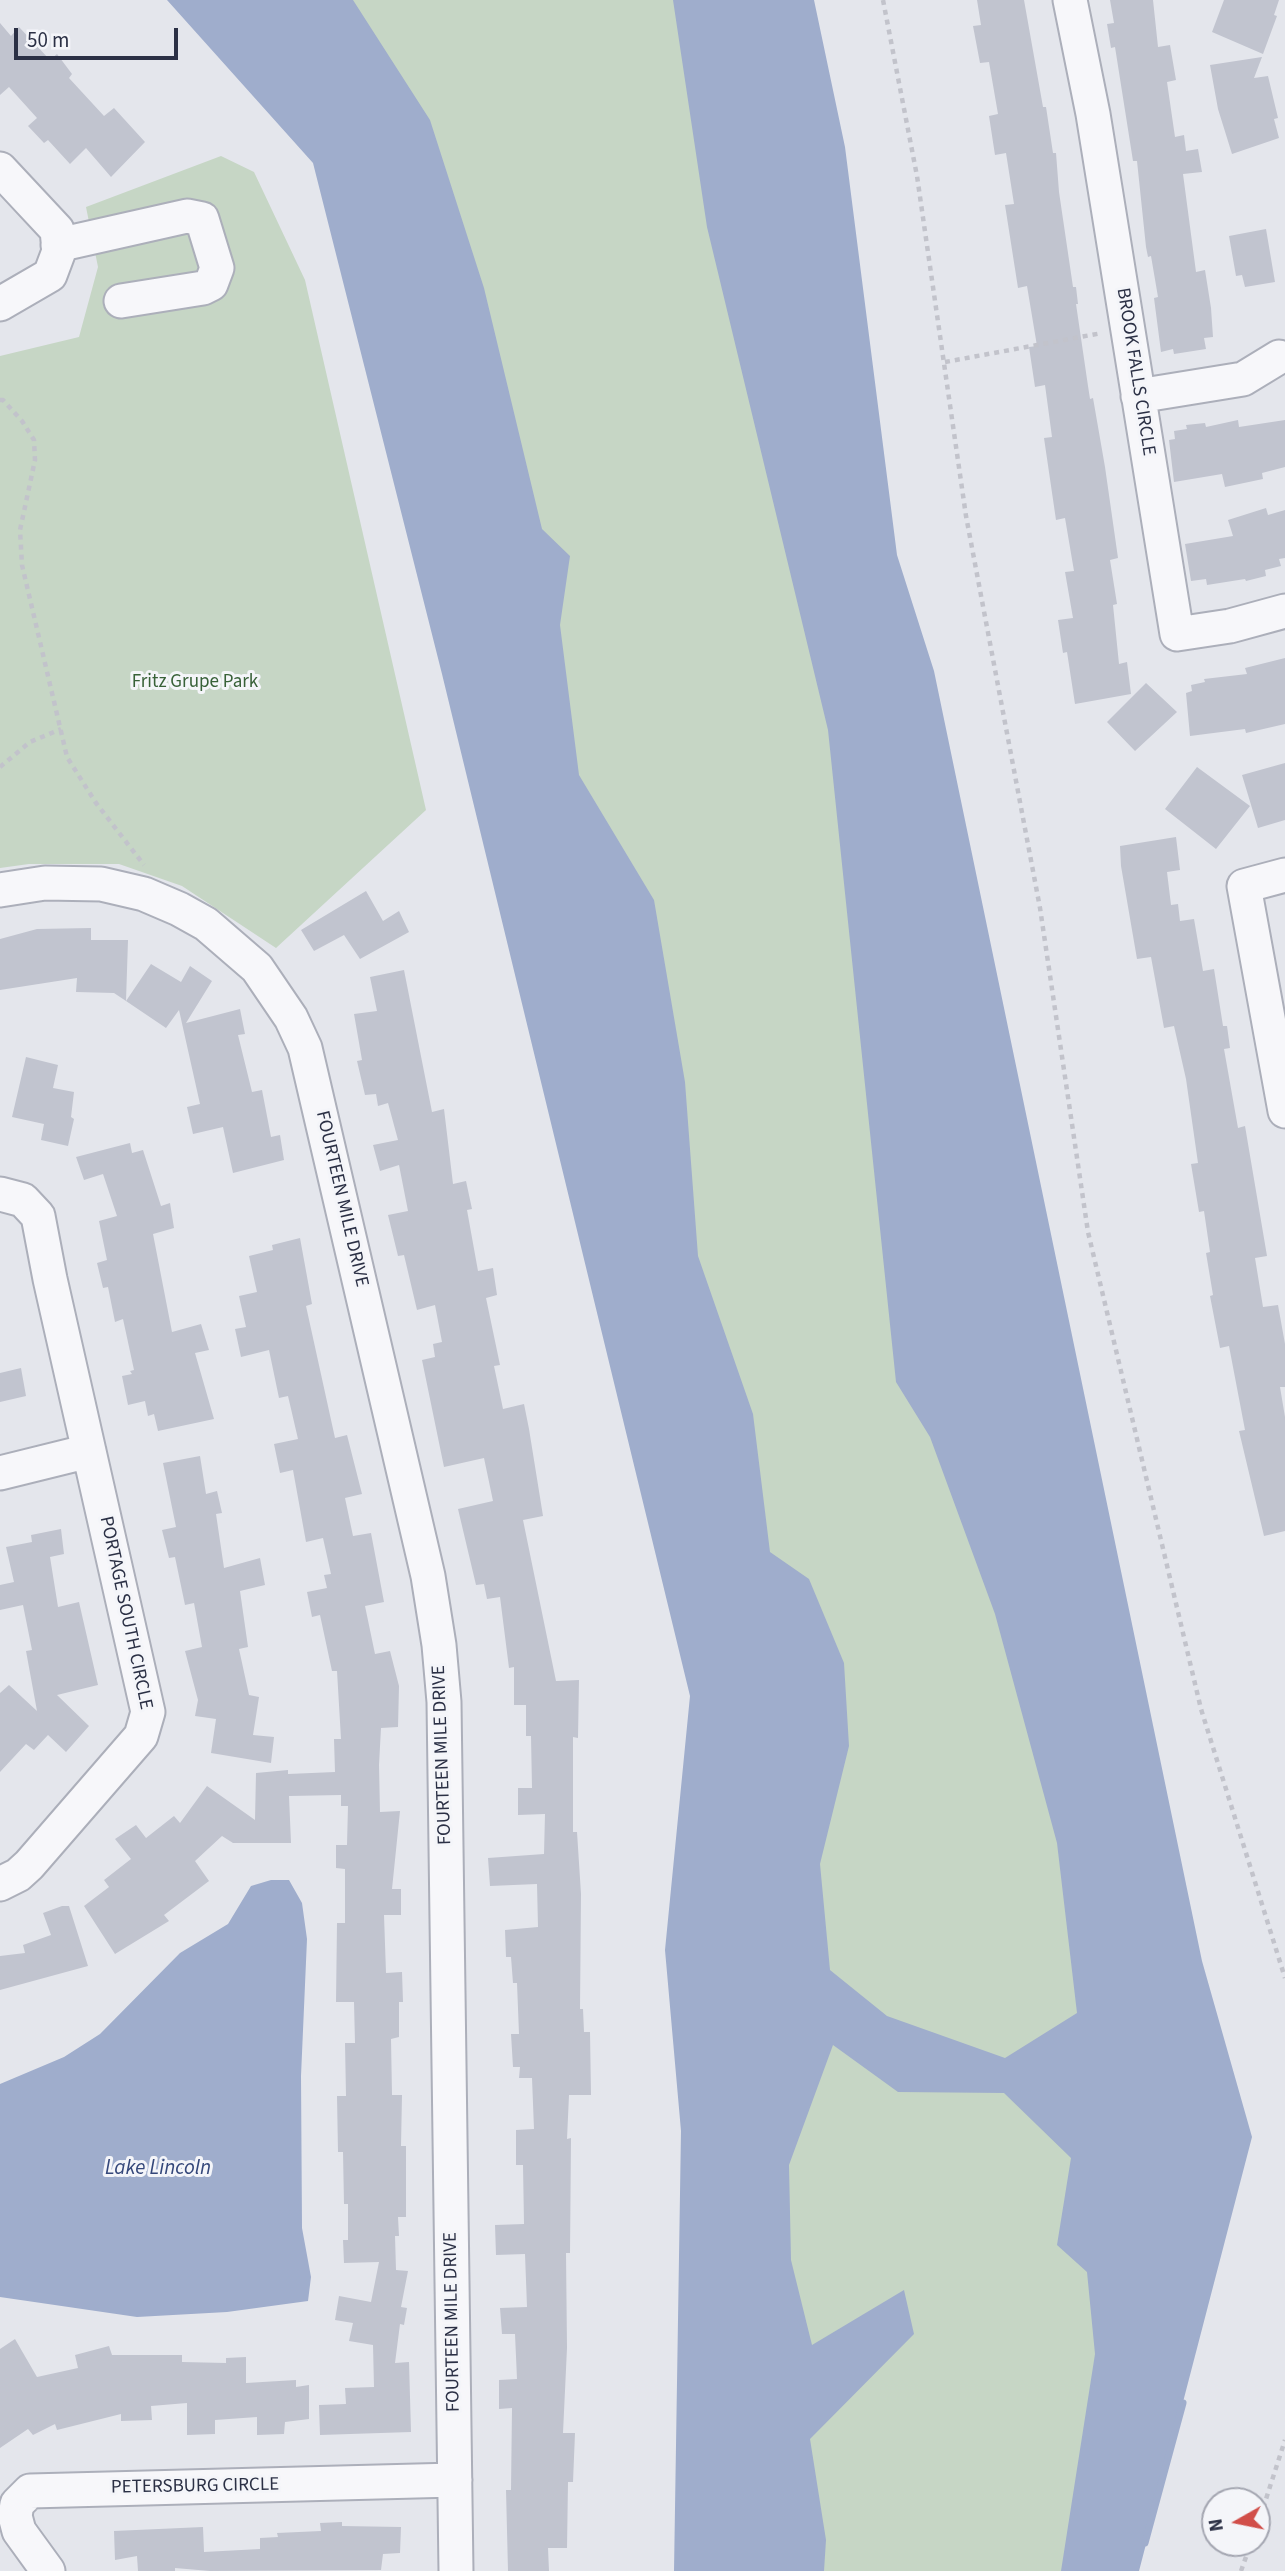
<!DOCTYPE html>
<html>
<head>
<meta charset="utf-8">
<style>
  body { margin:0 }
  #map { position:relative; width:1285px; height:2571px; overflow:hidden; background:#e4e6ec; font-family:"Source Sans 3",sans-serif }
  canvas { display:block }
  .north { position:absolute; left:1201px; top:2487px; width:70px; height:70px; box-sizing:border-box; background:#f4f5f9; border:2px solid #a4a6b1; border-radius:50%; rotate:261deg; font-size:19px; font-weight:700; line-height:28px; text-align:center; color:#2b3045 }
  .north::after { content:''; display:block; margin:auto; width:24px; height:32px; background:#d14e49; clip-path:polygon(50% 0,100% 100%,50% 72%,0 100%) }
  .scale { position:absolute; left:14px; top:28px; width:164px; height:32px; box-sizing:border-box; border:4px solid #2b3045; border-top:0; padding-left:9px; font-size:21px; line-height:24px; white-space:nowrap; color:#2b3045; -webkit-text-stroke:5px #f4f5f9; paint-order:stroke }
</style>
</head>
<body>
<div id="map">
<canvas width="1285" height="2571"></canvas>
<div class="north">N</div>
<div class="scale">50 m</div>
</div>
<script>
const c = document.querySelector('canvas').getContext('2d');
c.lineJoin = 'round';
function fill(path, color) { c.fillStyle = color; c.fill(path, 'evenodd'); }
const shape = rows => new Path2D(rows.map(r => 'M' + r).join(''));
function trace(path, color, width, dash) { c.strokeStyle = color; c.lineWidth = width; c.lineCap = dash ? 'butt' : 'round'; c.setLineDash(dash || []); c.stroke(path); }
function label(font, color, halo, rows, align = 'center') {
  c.font = font + ' "Source Sans 3",sans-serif'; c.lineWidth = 6; c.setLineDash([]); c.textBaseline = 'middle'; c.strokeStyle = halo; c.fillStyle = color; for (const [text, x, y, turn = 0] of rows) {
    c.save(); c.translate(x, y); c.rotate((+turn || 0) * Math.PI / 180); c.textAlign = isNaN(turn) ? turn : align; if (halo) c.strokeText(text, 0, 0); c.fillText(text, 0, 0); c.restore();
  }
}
const green = shape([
  [307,0,724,0,1110,1966,1127,2353,1071,2571,780,2571,791,1998],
  [221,156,254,172,305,280,426,810,276,948,182,886,119,864,29,864,0,868,0,356,79,337,98,267,86,207]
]);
const water = shape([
  [167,0,353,0,430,120,484,288,542,529,570,556,560,625,579,775,654,900,685,1082,698,1256,753,1414,770,1552,809,1579,844,1663,849,1746,820,1864,830,1970,887,2016,1005,2058,1077,2013,1057,1843,995,1614,930,1437,896,1382,828,730,707,227,673,0,814,0,845,147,897,555,934,671,1202,1961,1252,2137,1139,2571,1061,2571,1095,2354,1087,2272,1057,2245,1071,2158,1004,2093,898,2092,833,2045,789,2165,791,2260,812,2345,904,2290,914,2334,810,2439,826,2540,824,2571,674,2571,681,2131,665,1950,690,1696,442,674,313,163],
  [271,1880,289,1880,302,1903,307,1939,301,2076,302,2228,311,2277,308,2301,227,2312,137,2317,0,2297,0,2084,64,2057,100,2034,180,1953,228,1924,251,1886]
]);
const stream = shape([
  [1145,2543,1183,2403]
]);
const building = shape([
  [977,0,1024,0,1043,107,1046,107,1053,153,1056,153,1059,192,1073,287,1076,287,1078,304,1076,304,1088,386,1090,399,1093,398,1105,467,1118,558,1110,560,1117,604,1113,605,1119,664,1127,662,1131,694,1075,704,1067,652,1063,653,1058,620,1073,618,1065,572,1074,571,1065,518,1056,520,1044,438,1052,437,1045,385,1035,387,1029,347,1037,346,1027,286,1018,288,1005,205,1014,204,1006,153,995,155,989,116,998,114,989,62,980,63,973,26,981,25],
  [1110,0,1153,0,1158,47,1170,45,1176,80,1167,82,1175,137,1184,135,1186,151,1198,149,1202,172,1183,174,1196,272,1205,270,1211,308,1213,337,1204,338,1206,349,1174,354,1173,349,1161,352,1154,298,1158,297,1151,256,1148,257,1146,247,1137,161,1133,161,1115,47,1111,48,1107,24,1114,23],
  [1224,0,1279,0,1274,15,1277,16,1263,54,1212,32],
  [0,23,11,36,19,27,50,60,57,54,72,74,69,78,104,116,114,108,145,142,111,177,86,148,70,164,48,140,44,143,28,126,37,118,9,87,0,95],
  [1262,57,1254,78,1268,76,1278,118,1274,119,1279,138,1232,154,1218,109,1210,65],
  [1266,229,1275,282,1245,287,1242,275,1236,276,1229,236],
  [1238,420,1239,427,1285,420,1285,467,1262,473,1263,479,1225,487,1222,474,1174,482,1169,440,1175,439,1174,431,1187,429,1186,425,1205,423,1206,427],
  [1266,508,1268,515,1285,510,1285,558,1279,559,1281,566,1265,570,1266,576,1246,581,1245,579,1207,585,1206,579,1191,581,1185,544,1233,536,1228,520],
  [1285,658,1285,724,1246,733,1245,729,1190,736,1186,693,1192,691,1191,685,1205,682,1204,679,1247,674,1245,668],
  [1146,683,1177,712,1135,751,1107,722],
  [1285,763,1285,820,1258,828,1242,775],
  [1197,767,1250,806,1216,849,1165,809],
  [1176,837,1180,870,1167,872,1171,905,1178,904,1180,921,1194,919,1203,971,1214,969,1223,1026,1227,1026,1230,1048,1224,1049,1238,1128,1245,1126,1267,1256,1255,1258,1263,1307,1278,1305,1285,1344,1285,1387,1280,1387,1285,1417,1285,1531,1264,1536,1239,1431,1245,1430,1229,1346,1220,1348,1210,1296,1213,1295,1206,1253,1210,1252,1204,1211,1199,1212,1191,1164,1198,1163,1186,1079,1174,1026,1164,1028,1151,957,1137,959,1121,866,1120,846],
  [366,891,383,921,399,911,409,932,360,959,344,935,314,951,301,930],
  [91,928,91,940,128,940,126,1001,114,993,76,992,77,978,0,990,0,939,37,929],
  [151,964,181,982,190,966,212,981,186,1023,240,1009,245,1034,238,1035,252,1092,262,1090,271,1137,280,1135,284,1160,233,1173,223,1127,193,1134,187,1107,200,1104,179,1010,166,1028,126,1001],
  [404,970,432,1112,444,1109,453,1184,466,1181,472,1209,467,1210,478,1271,493,1268,497,1295,486,1298,500,1365,494,1366,503,1409,524,1404,529,1429,543,1516,523,1520,556,1681,579,1680,578,1738,573,1737,573,1832,577,1832,581,1894,580,2009,583,2009,584,2032,590,2032,591,2095,569,2095,567,2139,571,2138,570,2253,566,2253,567,2348,563,2433,575,2433,573,2482,568,2482,567,2548,548,2548,549,2571,508,2571,506,2490,511,2490,512,2408,499,2409,499,2380,517,2379,515,2334,502,2334,500,2308,527,2307,525,2254,496,2255,495,2225,524,2224,523,2165,516,2165,516,2130,534,2129,532,2078,519,2078,520,2067,513,2067,511,2034,519,2034,517,1983,513,1983,511,1957,506,1957,505,1930,538,1927,537,1884,490,1886,488,1858,544,1854,545,1814,518,1815,518,1788,532,1788,531,1736,526,1736,526,1705,514,1705,514,1667,509,1668,500,1597,487,1599,484,1584,476,1585,458,1509,493,1501,484,1458,444,1467,422,1360,435,1357,433,1344,442,1342,435,1305,417,1310,404,1255,398,1256,388,1215,408,1211,399,1165,380,1171,373,1145,398,1140,388,1103,378,1106,376,1094,365,1095,357,1061,362,1060,354,1014,377,1011,370,977],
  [26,1057,58,1065,53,1088,74,1092,71,1117,74,1119,68,1146,41,1140,44,1124,12,1117],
  [130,1143,132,1153,143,1150,161,1206,170,1203,174,1228,153,1234,172,1332,201,1324,209,1350,195,1353,214,1419,158,1431,154,1414,148,1416,145,1401,128,1405,122,1376,132,1374,130,1371,134,1370,123,1319,115,1322,108,1287,103,1288,97,1263,107,1260,99,1221,117,1216,103,1174,84,1180,76,1157],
  [300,1238,312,1304,306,1306,335,1438,347,1435,362,1494,345,1498,353,1536,371,1533,384,1602,365,1606,375,1654,390,1651,399,1686,398,1727,381,1728,379,1765,380,1812,400,1811,392,1889,401,1889,401,1915,384,1915,386,1973,402,1972,403,2002,399,2002,399,2037,391,2039,392,2095,402,2095,401,2146,406,2146,406,2217,398,2217,399,2236,395,2236,396,2270,408,2271,401,2307,407,2308,404,2325,400,2324,395,2363,409,2362,411,2432,320,2435,319,2405,346,2404,345,2388,374,2387,373,2345,349,2341,353,2323,335,2320,339,2296,371,2302,379,2262,344,2263,343,2240,348,2240,348,2204,344,2204,343,2152,338,2152,337,2096,346,2096,345,2043,355,2043,354,2002,336,2002,337,1923,345,1923,345,1869,336,1868,336,1845,347,1845,348,1806,341,1806,341,1795,289,1796,291,1843,233,1843,222,1836,195,1861,209,1881,164,1915,169,1921,115,1954,84,1906,109,1887,104,1880,131,1859,115,1839,136,1825,146,1838,174,1816,180,1823,207,1786,255,1820,256,1773,288,1770,288,1774,335,1772,334,1739,341,1739,337,1671,332,1671,320,1615,312,1617,307,1592,327,1588,324,1575,331,1574,323,1538,306,1542,293,1470,280,1473,274,1444,298,1439,288,1396,279,1398,269,1350,241,1357,235,1329,246,1327,239,1296,257,1292,249,1256,273,1250,272,1245],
  [21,1368,26,1396,0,1402,0,1373],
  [200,1456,206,1494,217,1491,222,1513,216,1514,224,1568,260,1558,265,1585,240,1591,248,1647,239,1649,249,1695,259,1697,253,1735,274,1737,271,1763,211,1753,216,1719,195,1716,198,1700,185,1651,202,1647,194,1603,185,1605,175,1557,169,1558,162,1530,176,1527,163,1463],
  [61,1529,64,1554,50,1557,58,1607,79,1602,98,1685,57,1695,89,1726,66,1752,48,1735,34,1750,26,1744,0,1772,0,1693,9,1685,37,1711,26,1651,32,1650,23,1605,0,1610,0,1585,14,1582,6,1547,32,1542,31,1535],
  [62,1906,69,1906,88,1966,0,1990,0,1956,25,1953,23,1945,51,1935,43,1913],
  [15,2339,37,2377,78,2368,75,2355,109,2346,112,2355,182,2355,182,2362,226,2363,226,2358,246,2357,246,2383,296,2380,296,2387,309,2385,309,2419,285,2422,284,2434,257,2435,257,2417,215,2420,215,2434,187,2435,187,2403,151,2406,152,2420,121,2421,121,2414,57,2430,55,2424,33,2435,28,2429,0,2448,0,2349],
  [342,2522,342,2526,401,2527,400,2553,383,2554,381,2570,210,2571,175,2568,175,2571,138,2571,137,2556,115,2560,114,2531,203,2527,204,2552,260,2549,260,2538,278,2537,277,2533,321,2531,320,2523]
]);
const path = shape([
  [883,0,917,176,966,516,1040,908,1088,1232,1201,1709,1285,1978],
  [945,362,1102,333],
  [0,400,3,400,22,421,34,440,35,460,20,530,22,565,67,757,96,803,144,865],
  [0,767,30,742,61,729],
  [1257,2527,1285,2440],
  [1241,2571,1251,2543]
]);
const minor = shape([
  [1070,0,1093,114,1177,634,1230,626,1285,611],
  [0,169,57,230,59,251,50,275,0,304],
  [58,245,187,216,202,219,217,268,211,284,203,288,121,301],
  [1138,396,1243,379,1279,357],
  [1285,875,1244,886,1285,1111],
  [0,890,45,883,101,884,144,894,179,909,206,924,257,968,291,1018,305,1048,428,1576,439,1645,444,1702,456,2571],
  [0,1194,23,1200,38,1216,50,1279,148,1712,141,1736,29,1865,18,1875,0,1884],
  [0,1473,89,1451],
  [48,2571,19,2531,15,2516,17,2504,30,2491,455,2480]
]);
const streetNames = [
  ["BROOK FALLS CIRCLE",1135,372,81],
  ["FOURTEEN MILE DRIVE",341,1199,77],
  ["PORTAGE SOUTH CIRCLE",125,1613,78],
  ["FOURTEEN MILE DRIVE",443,1755,-92],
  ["FOURTEEN MILE DRIVE",453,2322,-91],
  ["PETERSBURG CIRCLE",195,2487,-1]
];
const parkNames = [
  ["Fritz Grupe Park",195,683]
];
const waterNames = [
  ["Lake Lincoln",158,2169]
];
fill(green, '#c6d6c5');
fill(water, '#9fadcc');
trace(stream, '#9fadcc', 7);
fill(building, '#c1c4cf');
trace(minor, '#acafba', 37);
trace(path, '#c2c3cb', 4.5, [5, 5]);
trace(minor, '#f7f7fa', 33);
label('19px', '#2b3045', '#f4f5f9', streetNames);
label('19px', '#386138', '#f4f5f9', parkNames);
label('italic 21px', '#34477a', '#f4f5f9', waterNames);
</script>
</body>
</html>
